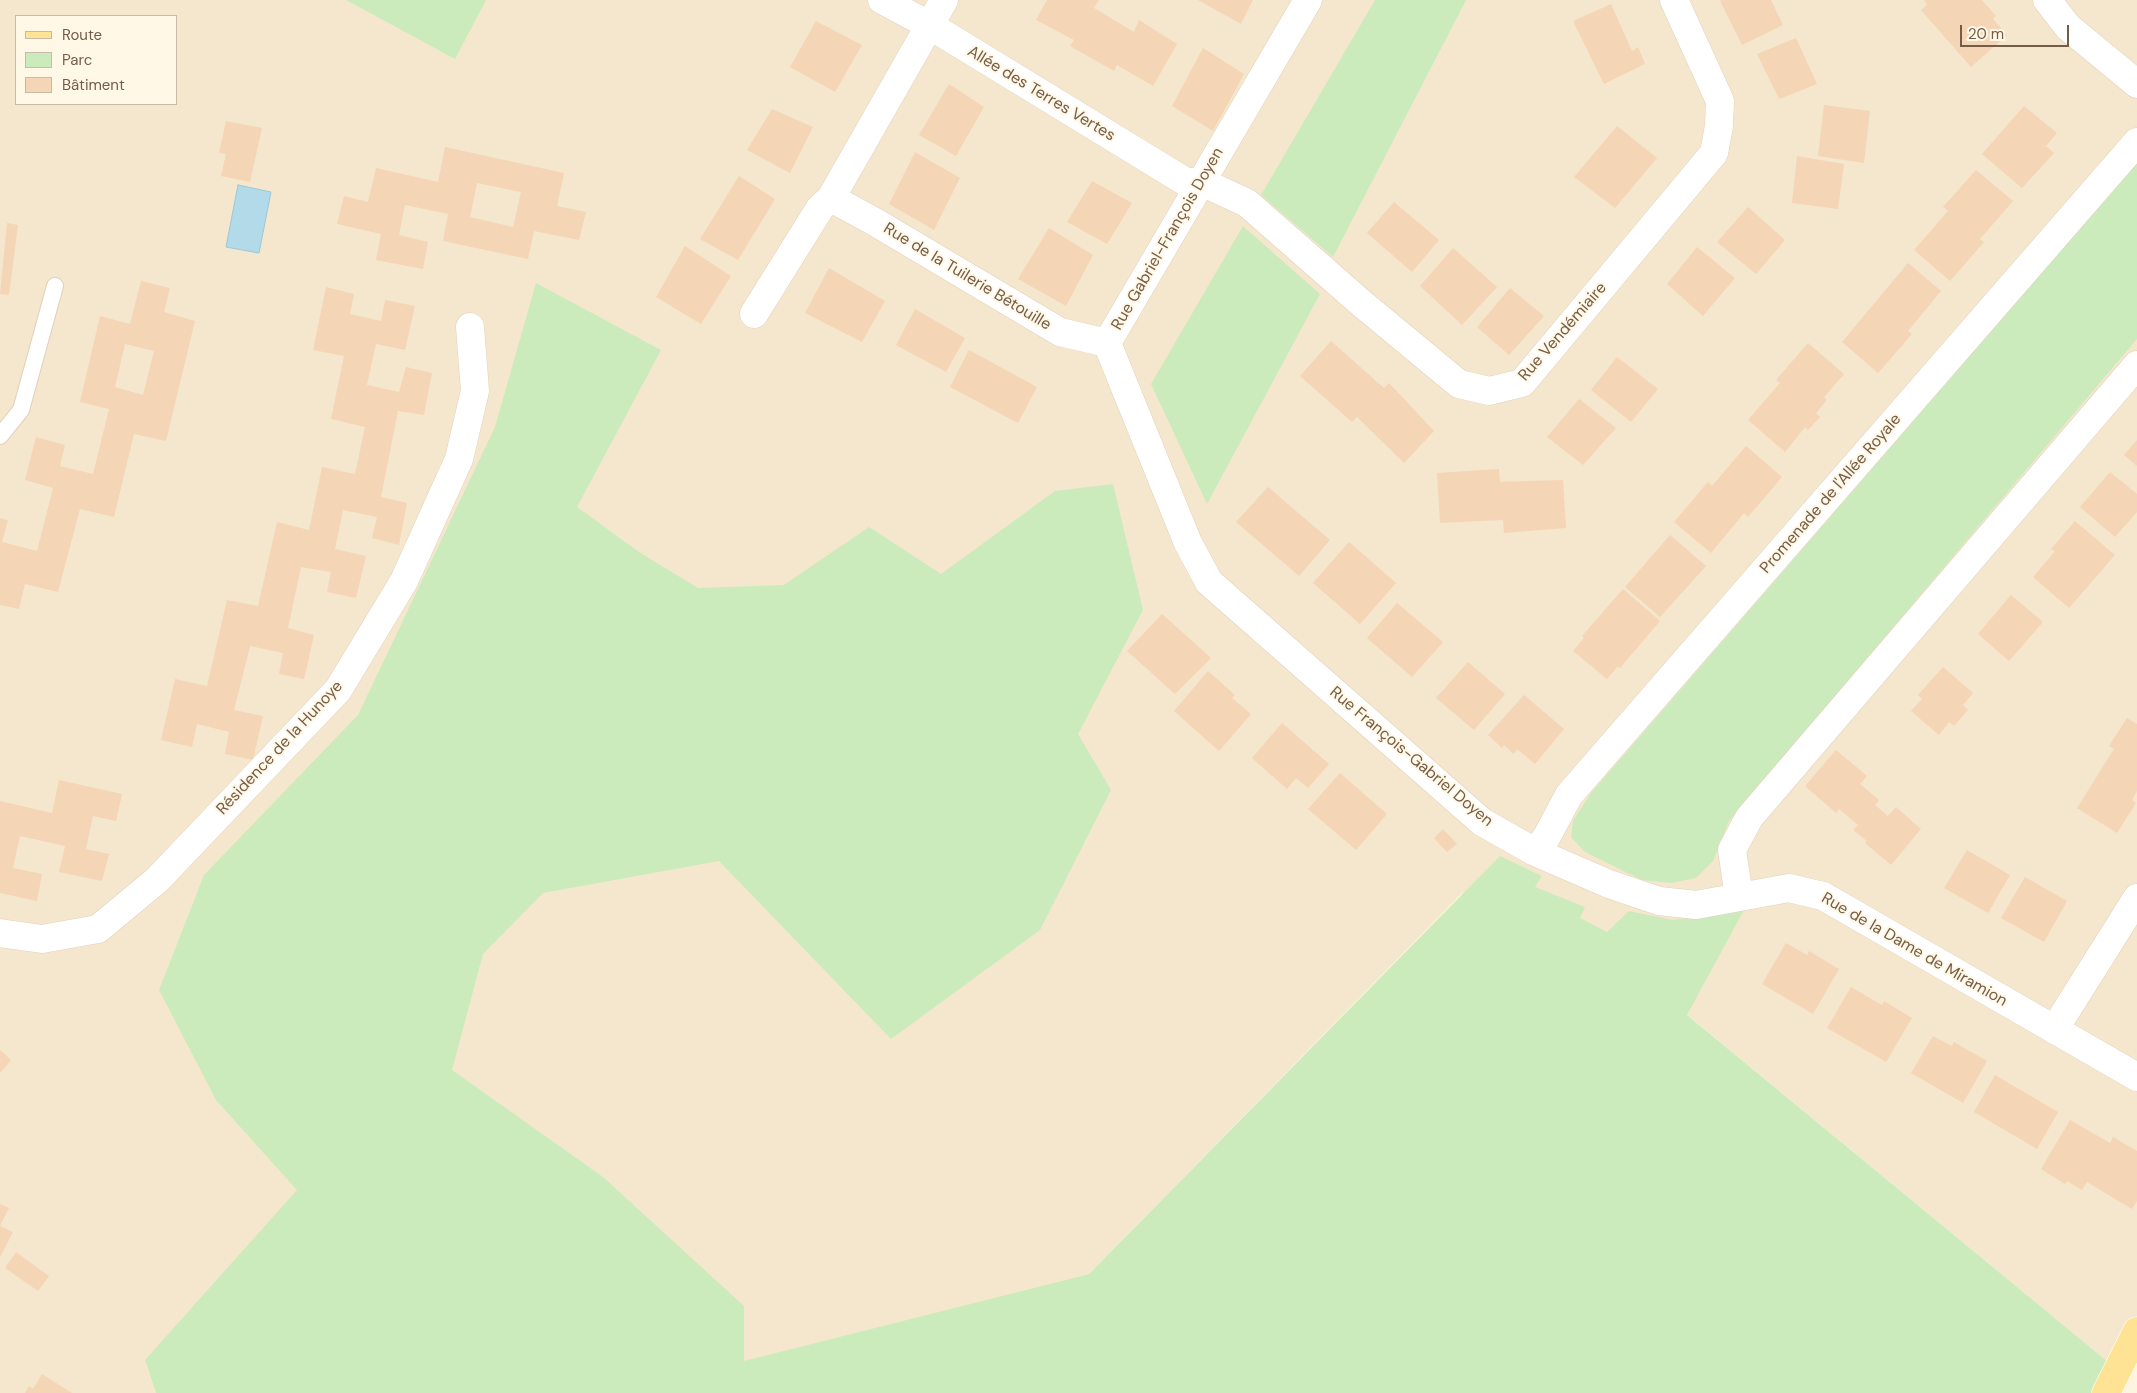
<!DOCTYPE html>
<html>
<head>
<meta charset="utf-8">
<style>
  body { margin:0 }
  #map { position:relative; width:2137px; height:1393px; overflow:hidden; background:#fdf5df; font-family:"DM Sans",sans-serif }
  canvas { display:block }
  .legend { position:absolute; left:15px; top:15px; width:162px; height:90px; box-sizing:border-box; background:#fff8e7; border:1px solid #c8baa7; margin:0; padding:6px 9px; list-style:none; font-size:15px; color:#755c46 }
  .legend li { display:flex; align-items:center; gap:10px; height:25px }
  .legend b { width:25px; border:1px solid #c8baa7 }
  .scale { position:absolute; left:1960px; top:25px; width:109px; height:22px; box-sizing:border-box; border:2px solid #755c46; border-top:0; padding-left:6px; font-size:15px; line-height:18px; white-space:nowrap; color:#755c46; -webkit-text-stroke:4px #fff8e7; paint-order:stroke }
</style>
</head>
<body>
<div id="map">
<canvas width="2137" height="1393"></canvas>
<ul class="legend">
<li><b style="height:6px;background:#ffe395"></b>Route</li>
<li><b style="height:14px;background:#cbebbd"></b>Parc</li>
<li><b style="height:14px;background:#f4d5b5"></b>Bâtiment</li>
</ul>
<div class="scale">20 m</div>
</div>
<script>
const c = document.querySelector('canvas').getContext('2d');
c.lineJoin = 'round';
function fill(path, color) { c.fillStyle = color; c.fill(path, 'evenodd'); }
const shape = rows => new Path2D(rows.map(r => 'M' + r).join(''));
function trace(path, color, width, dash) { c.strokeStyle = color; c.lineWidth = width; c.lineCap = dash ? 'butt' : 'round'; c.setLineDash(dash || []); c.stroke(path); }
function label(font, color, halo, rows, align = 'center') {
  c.font = font + ' "DM Sans",sans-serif'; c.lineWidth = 4; c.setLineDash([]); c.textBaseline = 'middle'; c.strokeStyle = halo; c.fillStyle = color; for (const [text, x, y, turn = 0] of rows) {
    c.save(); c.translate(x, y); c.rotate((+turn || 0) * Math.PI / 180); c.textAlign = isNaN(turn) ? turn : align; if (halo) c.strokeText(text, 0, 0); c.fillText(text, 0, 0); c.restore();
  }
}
const residential = shape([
  [0,0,2137,0,2137,1327,2113,1366,1605,947,1462,893,1089,1274,743,1362,145,1360,156,1393,0,1393],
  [16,16,176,16,176,104,16,104]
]);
const green = shape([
  [346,0,486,0,455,59],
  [1375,0,1466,0,1333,257,1261,195],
  [2137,163,2137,339,1729,821,1713,861,1696,878,1671,883,1642,880,1585,852,1571,837,1573,821,1591,793],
  [1243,226,1320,294,1207,504,1151,384],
  [536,283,661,350,577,507,639,552,698,588,784,585,869,527,941,574,1055,491,1113,484,1143,610,1078,734,1111,790,1040,930,891,1039,719,861,543,893,483,954,452,1070,603,1177,744,1306,744,1361,1089,1274,1500,856,1542,876,1535,887,1585,907,1580,918,1607,932,1629,911,1673,920,1744,910,1687,1015,2113,1366,2100,1393,156,1393,145,1360,297,1190,216,1100,159,990,204,875,358,715,495,427]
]);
const water = shape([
  [238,185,271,192,259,253,226,247,238,185]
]);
const building = shape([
  [1047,0,1099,0,1094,8,1134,32,1139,20,1177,44,1153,86,1117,65,1114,71,1070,46,1074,40,1036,20],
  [1198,0,1253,0,1241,24],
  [1722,0,1771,0,1783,25,1742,45,1720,1],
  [1924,0,1982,0,1996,16,1993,19,2007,35,1971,67,1921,10,1927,5],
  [1611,4,1632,51,1638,47,1645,64,1604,84,1573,21],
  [816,21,862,45,835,92,790,67],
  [1796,38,1817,84,1779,99,1757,54],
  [1203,48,1244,74,1213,131,1172,106],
  [949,84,984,107,956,156,919,135],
  [1824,105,1870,111,1864,163,1818,156],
  [2024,106,2057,133,2046,146,2054,153,2022,188,1982,154],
  [772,109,813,127,790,173,747,150],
  [226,121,262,128,250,182,221,176,226,154,219,153],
  [1617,126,1657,158,1615,208,1574,177],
  [445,147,564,173,557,206,586,212,579,240,534,231,528,259,443,241,448,214,405,205,399,235,428,242,423,269,376,260,381,234,337,224,344,196,368,202,376,168,438,182],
  [477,183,521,192,513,227,470,217],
  [915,152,960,178,934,230,889,204],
  [1797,156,1844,164,1838,209,1792,203],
  [1976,170,2013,201,1980,239,1984,242,1950,281,1914,250,1948,211,1943,207],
  [739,176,775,199,738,260,700,239],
  [1092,181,1132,203,1107,244,1067,222],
  [1394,202,1439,240,1412,272,1367,233],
  [1748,207,1785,240,1756,274,1717,242],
  [7,223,18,225,9,295,0,294],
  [1049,228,1093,255,1066,306,1018,279],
  [685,246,731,276,701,324,656,297],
  [1697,247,1735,278,1703,316,1667,284],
  [1453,248,1497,287,1462,325,1420,286],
  [1908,263,1941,291,1908,331,1912,334,1878,373,1842,342],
  [829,268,885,301,862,342,805,313],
  [141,281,170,288,164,312,195,321,166,441,134,434,114,517,80,509,58,592,25,584,19,609,0,605,0,518,8,520,2,542,37,551,53,488,25,480,36,437,65,445,60,466,93,474,109,409,80,402,100,316,130,324],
  [125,344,154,351,143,395,115,387],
  [326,287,354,294,350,314,381,321,385,300,415,306,405,350,376,344,367,385,399,392,406,367,432,373,424,415,398,411,381,497,407,503,399,545,372,538,377,517,343,510,335,549,366,556,356,598,327,592,331,572,301,567,288,628,314,635,304,679,279,674,283,653,250,646,234,710,263,716,253,760,225,754,229,732,197,724,192,747,161,740,175,679,207,686,227,600,258,606,277,522,309,530,322,467,355,474,365,427,331,419,344,356,313,350],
  [1510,288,1544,316,1509,355,1477,327],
  [915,309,965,338,946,372,896,345],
  [1331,341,1384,388,1389,383,1434,431,1404,463,1357,417,1352,422,1300,376],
  [1808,343,1844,374,1824,397,1827,400,1816,413,1820,417,1808,430,1805,427,1785,452,1748,420,1780,383,1776,380],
  [969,350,1037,387,1018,423,950,387],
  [1617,357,1658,389,1631,422,1591,390],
  [1579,399,1616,428,1583,465,1547,437],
  [2137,440,2137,466,2124,455],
  [1746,446,1782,477,1748,517,1744,513,1711,553,1674,522,1708,482,1712,486],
  [1499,469,1500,482,1563,480,1566,528,1504,533,1503,520,1440,523,1437,473],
  [2110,472,2137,494,2137,512,2115,537,2080,507],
  [1268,487,1330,540,1299,576,1236,522],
  [2075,521,2115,555,2069,608,2033,577,2055,551,2051,549],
  [1670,535,1706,566,1660,617,1625,587],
  [1349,542,1396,583,1360,624,1313,583],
  [1623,589,1660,621,1620,668,1617,667,1607,679,1573,651,1584,638,1582,636],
  [2011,595,2043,622,2009,661,1978,634],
  [1397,603,1443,642,1412,677,1367,638],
  [1162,614,1211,658,1175,694,1127,651],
  [1468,662,1505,694,1474,730,1436,698],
  [1943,667,1973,693,1963,705,1968,710,1954,726,1949,722,1939,735,1911,711,1922,699,1918,695],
  [1208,671,1235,695,1232,698,1251,714,1219,751,1174,711],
  [1524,695,1564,729,1535,764,1517,749,1514,754,1504,745,1502,748,1488,735],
  [2127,718,2137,724,2137,791,2132,800,2136,803,2117,833,2077,808,2114,749,2109,746],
  [1282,723,1329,764,1308,788,1296,778,1287,789,1252,758],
  [1836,750,1867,776,1860,784,1879,800,1875,805,1888,816,1896,807,1921,829,1891,865,1865,843,1867,841,1853,830,1858,825,1839,809,1836,813,1805,786],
  [1340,773,1387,814,1356,850,1308,809],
  [59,780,122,794,116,821,93,816,86,849,109,854,102,881,59,872,65,846,20,836,13,868,42,874,37,901,0,893,0,801,52,813],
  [1443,829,1457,844,1447,852,1434,838],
  [1967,850,2010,875,1988,913,1944,888],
  [2025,877,2067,901,2044,942,2001,918],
  [1786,943,1807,955,1809,951,1839,969,1813,1014,1762,984],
  [1851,987,1882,1005,1884,1001,1912,1018,1886,1062,1827,1028],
  [1933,1036,1952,1046,1954,1042,1987,1061,1963,1103,1911,1073],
  [0,1050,11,1060,0,1073],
  [1995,1075,2058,1112,2037,1149,1974,1112],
  [2070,1120,2110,1143,2113,1137,2137,1151,2137,1201,2132,1209,2087,1182,2082,1190,2067,1181,2065,1184,2041,1169],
  [0,1204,9,1208,0,1226],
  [0,1226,13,1232,0,1257],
  [16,1252,49,1276,38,1291,5,1268],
  [42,1374,72,1393,25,1393,29,1386,33,1389]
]);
const lane = shape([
  [0,436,21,410,55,286]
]);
const street = shape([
  [882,0,929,25,1186,182,1202,182,1247,203,1360,302,1459,384,1489,391,1522,383,1714,153,1719,126,1720,101,1674,0],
  [1308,0,1107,343,1188,543,1209,582,1482,822,1535,852,1609,884,1659,901,1696,905,1789,888,1823,896,2137,1077],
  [2047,0,2068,27,2137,84],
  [831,198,875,222,1060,332,1107,343],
  [754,314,820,208,831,198,944,0],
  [1535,852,1546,838,1569,795,2137,142],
  [1739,897,1732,850,1749,818,2137,365],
  [0,933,42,939,98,929,157,880,338,690,404,581,459,459,475,391,470,327],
  [2054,1030,2137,898]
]);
const primary = shape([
  [2106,1393,2137,1331]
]);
const streetNames = [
  ["Allée des Terres Vertes",1041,94,31],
  ["Rue Gabriel-François Doyen",1168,239,-60],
  ["Rue de la Tuilerie Bétouille",967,277,31],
  ["Rue Vendémiaire",1563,332,-49],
  ["Promenade de l'Allée Royale",1831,494,-49],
  ["Résidence de la Hunoye",280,748,-47],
  ["Rue François-Gabriel Doyen",1411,757,40],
  ["Rue de la Dame de Miramion",1914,950,30]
];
fill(residential, '#f5e7cd');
fill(green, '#cbebbd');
fill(water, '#b3dae8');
trace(water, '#99c9da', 1);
fill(building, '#f4d5b5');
trace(lane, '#e2d1bb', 18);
trace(street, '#e2d1bb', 29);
trace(primary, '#fff', 29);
trace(lane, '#fff', 16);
trace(street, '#fff', 28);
trace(primary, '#ffe395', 28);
label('16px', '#755c46', '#fff8e7', streetNames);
</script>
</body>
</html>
